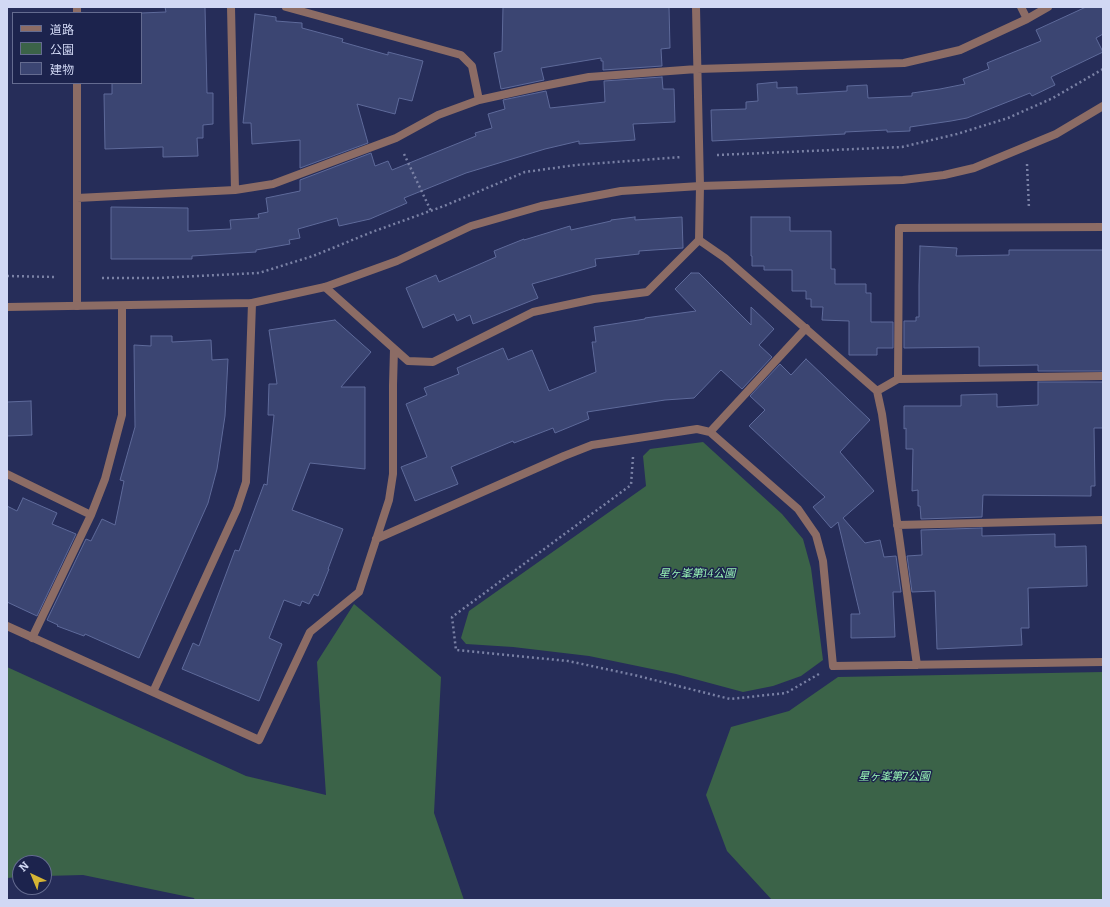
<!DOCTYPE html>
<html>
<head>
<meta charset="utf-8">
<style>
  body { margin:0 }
  #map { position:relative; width:1110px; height:907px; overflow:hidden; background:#262d59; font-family:Bitter,"Noto Sans JP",serif }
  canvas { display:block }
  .frame { position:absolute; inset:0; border:8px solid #d1d8f4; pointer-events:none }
  .legend { position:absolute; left:12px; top:12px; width:130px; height:72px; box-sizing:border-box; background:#1c234d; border:1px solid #646b90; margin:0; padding:5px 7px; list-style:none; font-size:12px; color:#d1d8f4 }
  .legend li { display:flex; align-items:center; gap:8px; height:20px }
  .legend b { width:20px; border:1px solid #646b90 }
  .north { position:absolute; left:12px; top:855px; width:40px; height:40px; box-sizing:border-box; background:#1c234d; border:1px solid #646b90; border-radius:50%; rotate:316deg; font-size:11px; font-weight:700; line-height:16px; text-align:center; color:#d1d8f4 }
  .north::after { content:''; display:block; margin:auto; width:14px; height:18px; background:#d6b534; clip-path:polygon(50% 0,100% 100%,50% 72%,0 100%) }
</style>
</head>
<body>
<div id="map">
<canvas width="1110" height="907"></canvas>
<div class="frame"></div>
<ul class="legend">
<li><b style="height:5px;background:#8c6c65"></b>道路</li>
<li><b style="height:11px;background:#3b6348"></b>公園</li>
<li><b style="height:11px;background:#3b4572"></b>建物</li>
</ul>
<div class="north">N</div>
</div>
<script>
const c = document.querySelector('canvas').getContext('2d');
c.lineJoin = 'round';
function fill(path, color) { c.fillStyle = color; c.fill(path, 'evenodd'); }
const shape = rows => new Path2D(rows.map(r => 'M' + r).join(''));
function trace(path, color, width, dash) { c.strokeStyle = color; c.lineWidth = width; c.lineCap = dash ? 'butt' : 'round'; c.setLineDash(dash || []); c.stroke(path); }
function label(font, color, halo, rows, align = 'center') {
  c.font = font + ' Bitter,"Noto Sans JP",serif'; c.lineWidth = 3; c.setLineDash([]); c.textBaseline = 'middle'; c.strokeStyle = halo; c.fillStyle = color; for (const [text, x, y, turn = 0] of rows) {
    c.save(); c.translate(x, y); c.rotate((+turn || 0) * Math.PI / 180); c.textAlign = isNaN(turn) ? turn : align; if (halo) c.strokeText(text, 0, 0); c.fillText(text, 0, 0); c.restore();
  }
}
const green = shape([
  [703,442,782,514,803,539,811,568,823,660,801,676,773,686,743,692,676,674,589,656,513,647,466,644,461,638,469,611,646,486,643,456,650,449],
  [354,604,441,677,434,813,464,900,195,900,194,898,83,875,44,876,44,863,20,863,20,877,7,878,7,667,246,776,326,795,317,662],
  [1103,672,1103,900,772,900,727,851,706,795,731,727,789,711,838,677]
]);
const building = shape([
  [165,7,205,7,207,93,213,93,213,124,203,125,203,138,197,138,198,156,163,157,163,147,105,149,104,94,112,94,112,83,141,83,141,13,166,12,165,7],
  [503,7,669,7,670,48,661,49,662,66,603,70,603,61,601,61,601,58,541,68,544,80,501,89,494,53,502,51,503,7],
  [1086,7,1103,7,1103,34,1096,38,1103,52,1051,77,1055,85,1032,96,1030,93,967,118,951,121,910,127,910,131,887,132,887,130,845,132,845,134,712,141,711,110,746,109,746,102,758,101,757,84,777,82,777,88,797,87,797,94,847,91,847,86,867,85,868,98,912,96,912,93,940,89,965,84,963,79,989,69,987,63,1041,41,1036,30,1086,7],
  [255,14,276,17,276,21,302,23,302,28,343,39,342,42,388,55,388,52,423,61,412,101,399,98,395,114,357,104,368,143,300,168,300,140,252,144,251,123,243,123,255,14],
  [662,77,663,89,674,89,675,122,633,124,635,140,579,144,579,141,545,149,466,173,404,198,407,203,370,219,339,226,337,218,298,229,300,238,289,240,290,244,256,250,256,252,192,256,192,259,111,259,111,207,188,208,188,231,231,229,230,220,259,218,258,214,268,212,266,198,300,191,300,180,371,153,375,166,388,161,392,170,476,136,475,133,492,128,488,114,505,109,503,100,546,91,550,108,605,102,604,81,662,77],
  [635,217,635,220,682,217,683,248,639,251,639,254,595,259,596,266,532,284,538,298,473,324,470,315,457,321,454,314,423,328,406,288,436,275,439,282,496,257,494,251,524,239,524,240,570,226,571,230,611,221,611,220,635,217],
  [751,217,790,217,790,231,831,231,831,269,835,269,835,284,866,284,866,293,871,293,871,322,893,322,893,348,877,348,877,355,849,355,849,321,822,320,823,307,811,307,811,299,806,299,806,291,792,291,792,270,764,270,764,266,752,266,752,256,751,256,751,217],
  [920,246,957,248,956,256,1009,255,1009,250,1103,250,1103,371,1038,371,1038,365,979,366,979,347,904,348,904,321,916,321,916,317,919,317,919,285,920,246],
  [691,273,699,273,751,325,751,307,774,329,759,345,772,357,742,389,721,370,694,398,665,400,587,412,589,419,555,433,553,428,514,443,513,441,451,467,458,484,415,501,401,467,427,457,406,404,427,395,424,388,459,374,457,368,503,348,508,360,532,350,549,391,596,372,592,342,596,342,594,327,645,319,645,318,696,311,675,289,691,273],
  [335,320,371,352,341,387,365,387,365,469,310,463,292,510,343,529,328,569,329,569,318,596,314,594,309,604,302,601,300,606,284,600,269,638,282,644,259,701,182,669,193,643,199,646,235,550,239,551,264,484,267,485,274,415,268,415,269,384,277,384,269,330,335,320],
  [151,336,172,336,172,342,211,340,212,360,228,359,225,416,217,469,208,503,139,658,85,634,84,636,57,626,58,625,47,620,86,539,91,541,102,519,115,525,124,481,120,480,135,427,134,345,151,346,151,336],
  [806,359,870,420,840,452,874,491,843,518,865,543,880,540,884,557,896,556,901,592,893,592,895,637,851,638,851,614,860,614,838,522,831,528,813,507,825,497,749,426,765,410,750,396,780,364,791,375,806,359],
  [1038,382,1103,382,1103,428,1094,428,1095,486,1091,486,1091,496,983,495,982,517,921,519,920,506,918,506,918,490,912,491,913,449,906,449,906,428,904,429,904,406,961,406,961,395,997,394,997,407,1038,405,1038,382],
  [31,401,32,435,7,436,7,402,31,401],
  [23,498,57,513,52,524,76,534,37,616,7,602,7,506,17,511,23,498],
  [982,528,982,536,1055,534,1055,547,1086,546,1087,586,1028,588,1029,628,1021,628,1022,645,937,649,935,591,912,592,907,556,922,555,921,530,982,528]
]);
const path = shape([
  [404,154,431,211],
  [717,155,902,147,957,134,1008,118,1053,98,1103,69],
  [1027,164,1029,209],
  [7,276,55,277],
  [102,278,159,278,259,273,313,256,372,232,444,206,525,172,576,165,682,157],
  [633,457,631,485,452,617,456,650,568,661,634,675,730,699,786,693,819,674]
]);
const minor = shape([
  [231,7,235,190],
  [286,7,461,55,472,66,479,100],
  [1021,7,1027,19],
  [77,13,77,7],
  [77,198,235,190,273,184,396,138,438,115,479,100,538,87,589,77,697,69,904,63,960,50,1027,19,1048,7],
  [699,240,725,258,877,391,882,414,917,665],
  [325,287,408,361,433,362,533,312,594,299,647,292,699,240,700,186,696,7],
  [77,306,77,83],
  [898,379,899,228,1103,227],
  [877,391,898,379,1103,376],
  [710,432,806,328],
  [7,474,91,515],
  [897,525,1103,520],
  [376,539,564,456,592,445,697,429,710,432,798,509,816,535,823,561,833,666,1103,662],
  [7,626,259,740,310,632,359,592,389,500,393,474,393,385,394,349],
  [32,638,91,515,105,479,122,415,122,306],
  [153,692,237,509,246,482,252,303]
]);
const tertiary = shape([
  [7,307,252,303,325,287,397,261,471,226,541,206,621,191,700,186,903,180,944,175,974,168,1056,134,1103,106]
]);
const parkNames = [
  ["星ヶ峯第14公園",697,574],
  ["星ヶ峯第7公園",894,777]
];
fill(green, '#3b6348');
fill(building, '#3b4572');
trace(building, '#5e6a9a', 1);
trace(path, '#7a81a5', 2.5, [2, 3]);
trace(minor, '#8c6c65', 8);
trace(tertiary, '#8c6c65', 8);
label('italic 11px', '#97f3b4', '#1c234d', parkNames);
</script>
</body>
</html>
